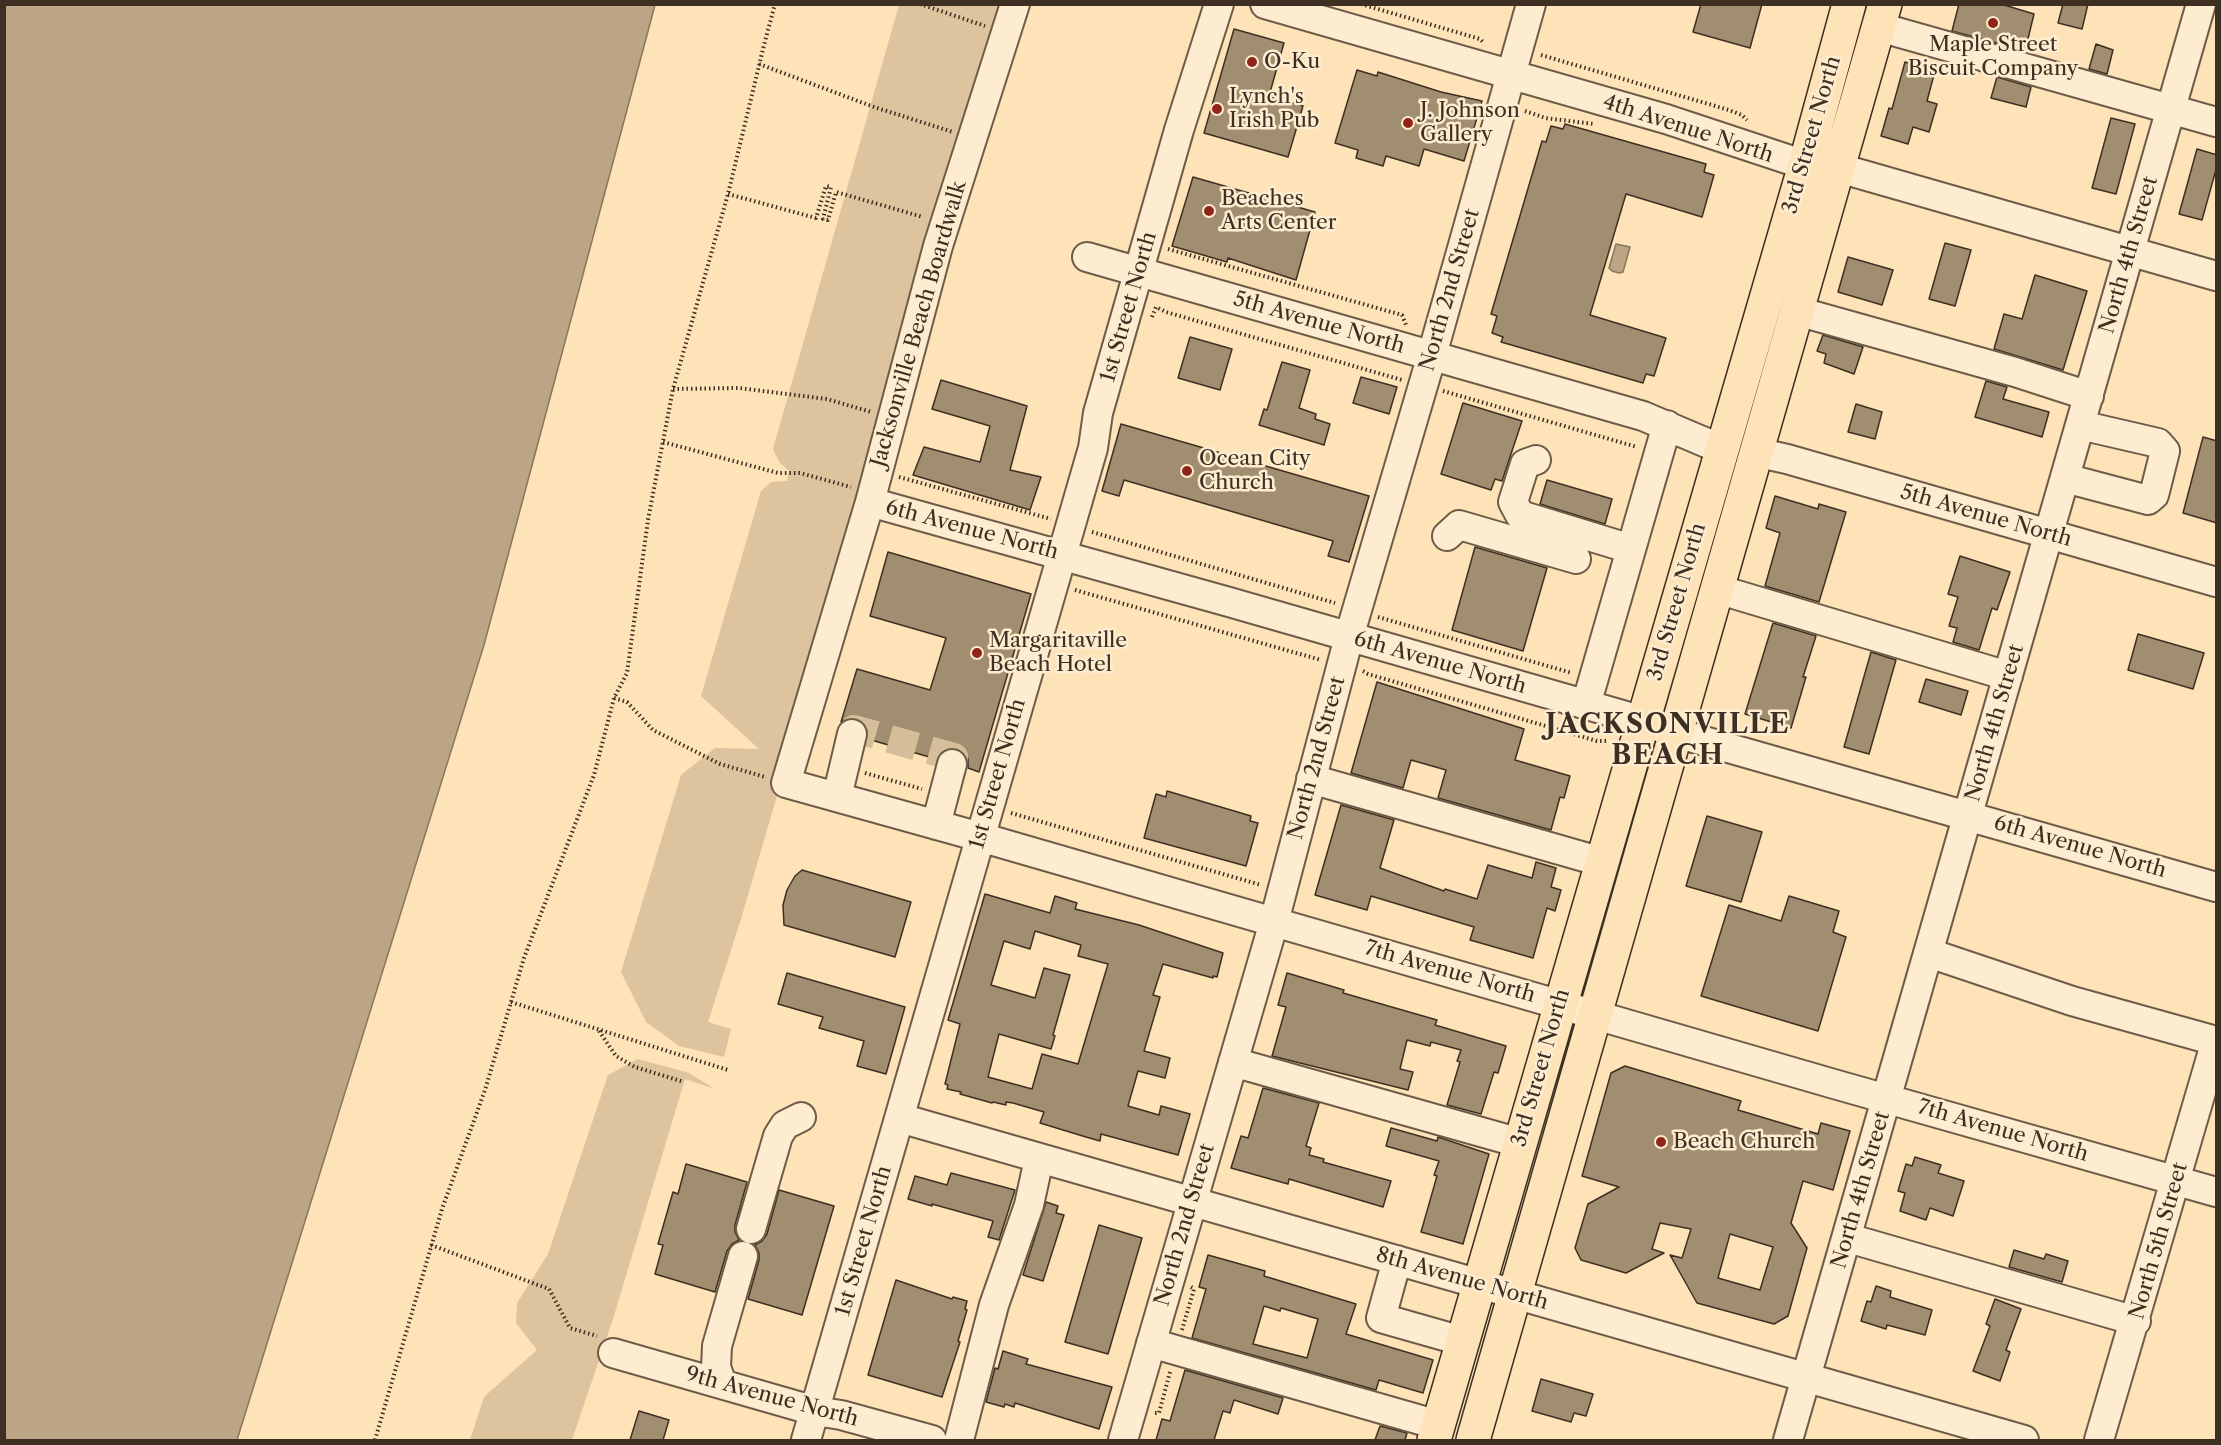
<!DOCTYPE html>
<html>
<head>
<meta charset="utf-8">
<style>
  body { margin:0 }
  #map { position:relative; width:2221px; height:1445px; overflow:hidden; background:#fee2b8; font-family:"Libre Caslon Text",serif }
  canvas { display:block }
  .frame { position:absolute; inset:0; border:6px solid #3d3022; pointer-events:none }
</style>
</head>
<body>
<div id="map">
<canvas width="2221" height="1445"></canvas>
<div class="frame"></div>
</div>
<script>
const c = document.querySelector('canvas').getContext('2d');
c.lineJoin = 'round';
function fill(path, color) { c.fillStyle = color; c.fill(path, 'evenodd'); }
const shape = rows => new Path2D(rows.map(r => 'M' + r).join(''));
function trace(path, color, width, dash) { c.strokeStyle = color; c.lineWidth = width; c.lineCap = dash ? 'butt' : 'round'; c.setLineDash(dash || []); c.stroke(path); }
function label(font, color, halo, rows, align = 'center') {
  c.font = font + ' "Libre Caslon Text",serif'; c.lineWidth = 5; c.setLineDash([]); c.textBaseline = 'middle'; c.strokeStyle = halo; c.fillStyle = color; for (const [text, x, y, turn = 0] of rows) {
    c.save(); c.translate(x, y); c.rotate((+turn || 0) * Math.PI / 180); c.textAlign = isNaN(turn) ? turn : align; if (halo) c.strokeText(text, 0, 0); c.fillText(text, 0, 0); c.restore();
  }
}
const green = shape([
  [899,5,1008,5,741,919,708,1022,731,1029,724,1057,679,1046,646,1022,621,972,681,775,715,748,759,749,701,696,761,491,771,482,787,481,789,471,779,462,773,449],
  [638,1059,689,1073,715,1089,685,1079,613,1319,572,1440,470,1440,484,1397,537,1350,516,1323,517,1303,548,1254,608,1075]
]);
const water = shape([
  [5,4,655,5,484,645,237,1440,5,1440,5,4],
  [1616,244,1630,247,1623,272,1619,273,1612,271,1609,268,1616,244]
]);
const building = shape([
  [1701,4,1762,4,1750,48,1693,32,1701,4],
  [1959,4,2001,4,2034,14,2025,51,1952,31,1959,4],
  [2063,4,2088,4,2082,29,2058,23,2063,4],
  [1234,29,1284,43,1269,96,1303,106,1288,157,1204,133,1234,29],
  [2096,44,2113,50,2107,74,2089,69,2096,44],
  [1905,62,1935,71,1927,101,1937,104,1929,132,1913,127,1908,144,1881,136,1889,108,1892,109,1905,62],
  [1357,70,1377,76,1378,72,1441,92,1482,101,1464,161,1424,149,1419,166,1386,156,1383,166,1356,158,1358,150,1335,143,1357,70],
  [1997,77,2031,87,2026,107,1991,98,1997,77],
  [2111,118,2135,124,2116,194,2092,188,2111,118],
  [1565,124,1706,164,1704,172,1714,175,1702,217,1626,194,1590,315,1666,338,1654,376,1646,374,1643,383,1501,342,1503,337,1492,333,1497,316,1491,314,1542,141,1546,142,1551,126,1563,129,1565,124],
  [2197,149,2217,155,2217,166,2202,220,2179,214,2197,149],
  [1193,177,1315,212,1296,280,1228,258,1227,262,1172,246,1193,177],
  [1945,243,1971,250,1955,306,1929,299,1945,243],
  [1848,257,1893,270,1882,305,1838,292,1848,257],
  [2035,275,2087,291,2063,370,1994,349,2004,314,2022,319,2035,275],
  [1823,335,1863,347,1854,374,1824,363,1826,354,1817,351,1823,335],
  [1190,337,1232,349,1220,390,1178,378,1190,337],
  [1282,362,1310,370,1299,408,1316,414,1315,419,1330,424,1324,445,1259,425,1264,409,1267,410,1282,362],
  [1361,377,1397,387,1389,414,1353,403,1361,377],
  [941,380,1027,406,1010,470,1041,477,1030,510,913,475,924,447,980,462,990,426,932,409,941,380],
  [1986,381,2007,387,2003,399,2049,412,2042,437,1975,417,1986,381],
  [1463,403,1522,421,1502,481,1495,479,1491,490,1441,474,1463,403],
  [1856,404,1882,412,1875,439,1848,432,1856,404],
  [1121,424,1369,496,1349,562,1328,556,1333,541,1124,480,1119,496,1102,491,1121,424],
  [2203,437,2217,441,2217,523,2183,513,2203,437],
  [1547,480,1612,499,1605,524,1540,504,1547,480],
  [1775,496,1818,509,1819,504,1846,512,1819,602,1765,586,1780,533,1766,528,1775,496],
  [1475,547,1547,568,1523,651,1452,630,1475,547],
  [888,552,1031,594,979,772,968,768,968,759,964,753,957,748,947,748,940,753,936,759,868,739,868,729,863,722,856,718,848,718,841,722,857,669,930,690,946,638,870,616,888,552],
  [1960,556,2010,572,1997,610,1992,608,1979,650,1953,642,1957,628,1949,626,1958,597,1948,594,1960,556],
  [1773,623,1816,636,1803,677,1806,677,1791,728,1745,714,1773,623],
  [2138,634,2204,653,2193,689,2128,670,2138,634],
  [1871,652,1896,660,1869,754,1844,747,1871,652],
  [1926,679,1968,691,1961,715,1919,702,1926,679],
  [1377,682,1524,729,1515,760,1570,776,1564,798,1560,797,1551,830,1438,798,1446,770,1411,760,1403,788,1351,773,1377,682],
  [1167,791,1251,816,1250,821,1258,823,1246,866,1144,838,1156,794,1166,797,1167,791],
  [1341,805,1394,820,1380,868,1444,891,1445,889,1477,899,1488,865,1532,878,1536,862,1556,868,1551,887,1561,890,1555,911,1547,908,1533,958,1470,940,1474,927,1371,896,1367,910,1315,895,1341,805],
  [1707,816,1762,832,1741,902,1686,886,1707,816],
  [802,870,911,902,895,957,784,925,783,905,787,890,795,876,802,870],
  [985,894,1050,913,1055,896,1077,903,1075,909,1139,925,1223,953,1217,977,1213,976,1213,978,1163,964,1153,995,1160,997,1144,1051,1170,1058,1165,1078,1138,1071,1128,1106,1159,1115,1161,1106,1190,1114,1178,1155,1101,1134,1100,1141,1086,1137,1040,1123,1044,1112,1013,1103,1006,1102,1006,1105,993,1102,992,1103,960,1094,961,1092,947,1089,948,1085,945,1084,960,1024,948,1020,985,894],
  [1035,931,1081,945,1078,956,1108,964,1078,1064,1042,1054,1032,1089,988,1077,999,1034,1051,1049,1055,1036,1053,1035,1070,975,1044,968,1035,998,991,985,1004,941,1030,949,1035,931],
  [1789,896,1839,911,1833,932,1846,937,1818,1031,1701,996,1729,905,1781,921,1789,896],
  [787,973,905,1007,886,1074,857,1066,864,1041,819,1028,823,1017,778,1004,787,973],
  [1287,973,1344,990,1343,993,1437,1020,1435,1025,1506,1046,1498,1073,1494,1072,1481,1114,1447,1105,1460,1062,1457,1061,1461,1050,1431,1042,1430,1046,1407,1040,1400,1069,1413,1072,1408,1090,1272,1056,1286,1007,1278,1005,1287,973],
  [1625,1066,1741,1101,1738,1110,1818,1134,1821,1123,1850,1131,1833,1190,1803,1181,1791,1223,1807,1248,1788,1316,1774,1324,1697,1303,1670,1255,1682,1258,1691,1229,1660,1223,1652,1249,1664,1253,1626,1273,1581,1260,1575,1248,1588,1204,1619,1187,1582,1176,1611,1073,1625,1066],
  [1730,1234,1773,1247,1760,1290,1718,1278,1730,1234],
  [1263,1088,1319,1103,1306,1146,1311,1148,1309,1155,1324,1159,1323,1162,1391,1181,1383,1207,1289,1179,1288,1184,1231,1168,1241,1136,1248,1138,1263,1088],
  [1391,1128,1437,1141,1438,1137,1489,1154,1463,1244,1421,1232,1437,1176,1434,1175,1439,1161,1386,1146,1391,1128],
  [1915,1157,1941,1165,1938,1173,1964,1181,1953,1216,1930,1208,1926,1220,1900,1211,1905,1193,1898,1191,1906,1164,1912,1166,1915,1157],
  [686,1164,747,1182,735,1225,735,1232,739,1240,732,1244,727,1251,715,1292,655,1274,663,1245,658,1244,673,1192,678,1194,686,1164],
  [951,1173,1015,1190,999,1240,988,1237,993,1221,932,1204,932,1206,908,1199,915,1176,947,1185,951,1173],
  [779,1190,834,1206,802,1315,748,1299,759,1260,759,1253,755,1245,762,1241,767,1234,779,1190],
  [1046,1202,1058,1206,1056,1213,1064,1215,1043,1281,1023,1275,1046,1202],
  [1099,1225,1142,1238,1108,1354,1065,1342,1099,1225],
  [2014,1250,2044,1259,2046,1254,2068,1261,2062,1282,2009,1267,2014,1250],
  [1208,1255,1265,1271,1264,1276,1356,1304,1346,1334,1433,1360,1423,1393,1379,1380,1376,1390,1192,1338,1206,1289,1199,1287,1208,1255],
  [1264,1306,1280,1311,1281,1308,1318,1319,1307,1358,1253,1344,1264,1306],
  [896,1280,952,1299,953,1297,967,1301,965,1309,967,1310,958,1341,960,1342,942,1397,868,1375,896,1280],
  [1876,1286,1891,1291,1890,1297,1932,1310,1925,1335,1887,1325,1886,1329,1861,1321,1867,1301,1871,1302,1876,1286],
  [1995,1299,2021,1309,2006,1350,2010,1352,2000,1381,1973,1371,1990,1326,1986,1324,1995,1299],
  [1003,1351,1028,1359,1026,1364,1112,1387,1099,1429,1015,1403,1014,1407,1005,1404,1004,1407,986,1402,995,1368,998,1369,1003,1351],
  [1185,1370,1283,1398,1278,1414,1234,1400,1230,1413,1223,1411,1214,1440,1156,1440,1162,1419,1170,1421,1185,1370],
  [1541,1379,1593,1394,1586,1416,1574,1413,1571,1422,1532,1411,1541,1379],
  [639,1411,669,1420,663,1440,630,1440,639,1411],
  [1380,1426,1407,1433,1405,1440,1375,1440,1380,1426]
]);
const minorTunnel = shape([
  [852,734,854,729,954,757,952,764]
]);
const path = shape([
  [920,4,985,26],
  [1361,4,1480,39,1484,43],
  [1541,55,1729,110,1742,115,1747,120],
  [759,64,874,107,953,132],
  [1525,111,1545,118,1594,124],
  [728,194,816,218,826,186,831,187,823,219,828,220,836,192,923,217],
  [1168,249,1402,315,1406,325],
  [1152,317,1156,307,1166,312,1402,380],
  [673,389,739,388,827,399,871,412],
  [1443,391,1637,447],
  [663,442,778,473,800,473,851,487],
  [899,477,1051,519],
  [1092,532,1335,603],
  [1075,590,1321,660],
  [1378,617,1572,673],
  [1363,671,1368,674,1597,741,1607,741],
  [614,698,627,702,653,730,720,764,765,777],
  [865,773,922,789],
  [1011,813,1261,885],
  [511,1002,728,1070],
  [599,1031,616,1056,635,1067,684,1082],
  [431,1245,549,1289,570,1328,597,1336],
  [1182,1330,1194,1289,1191,1287],
  [1155,1413,1159,1413,1170,1372],
  [375,1440,442,1209,485,1090,524,958,594,775,614,698,627,673,648,520,673,389,728,194,763,49,775,4]
]);
const minor = shape([
  [1015,4,938,246,870,502,786,783,980,837,1834,1084,2216,1192],
  [1265,4,1666,119,1805,165,1839,168,2216,276],
  [1879,27,2216,122],
  [1087,257,1643,416,1721,449],
  [1797,311,2015,372,2089,396],
  [1755,452,1787,459,2216,582],
  [1536,460,1525,464,1513,502,1520,515,1631,549],
  [2065,478,2148,500,2154,495,2165,451,2158,443,2080,425],
  [870,502,1229,602,1643,721,1676,733,2216,887],
  [1447,536,1459,525,1576,559],
  [1717,589,2008,676],
  [1586,705,1667,425],
  [1311,779,1602,862],
  [837,797,852,734],
  [936,825,952,764],
  [1929,953,2072,1001,2216,1041],
  [1233,1062,1520,1143],
  [900,1118,2024,1440],
  [751,1229,778,1136,785,1125,801,1117],
  [1848,1238,2136,1321],
  [1397,1260,1381,1318,1462,1341],
  [1151,1343,1438,1425],
  [613,1353,815,1411,841,1415,932,1440],
  [722,1384,716,1367,717,1346,743,1256],
  [806,1440,1093,448,1098,413,1179,130,1219,4],
  [959,1440,994,1305,1029,1205,1039,1159],
  [1123,1440,1274,922,1349,637,1432,355,1531,4],
  [1788,1440,2201,4],
  [2099,1440,2216,1041]
]);
const major = shape([
  [1434,1440,1805,165,1849,4],
  [1473,1440,1885,4]
]);
const markers = [
  [1993,23,6,"#8f2418"],
  [1252,62,6,"#8f2418"],
  [1217,109,6,"#8f2418"],
  [1408,123,6,"#8f2418"],
  [1209,211,6,"#8f2418"],
  [1187,471,6,"#8f2418"],
  [977,653,6,"#8f2418"],
  [1661,1142,6,"#8f2418"]
];
const poiNames = [
  ["Maple Street",1993,45,"center"],
  ["Biscuit Company",1993,69,"center"],
  ["O-Ku",1264,62],
  ["Lynch's",1229,97],
  ["Irish Pub",1229,121],
  ["J. Johnson",1420,111],
  ["Gallery",1420,135],
  ["Beaches",1221,199],
  ["Arts Center",1221,223],
  ["Ocean City",1199,459],
  ["Church",1199,483],
  ["Margaritaville",989,641],
  ["Beach Hotel",989,665],
  ["Beach Church",1673,1142]
];
const streetNames = [
  ["4th Avenue North",1688,129,18],
  ["3rd Street North",1812,135,-74],
  ["North 4th Street",2129,255,-74],
  ["North 2nd Street",1450,290,-74],
  ["1st Street North",1129,307,-74],
  ["5th Avenue North",1319,323,16],
  ["Jacksonville Beach Boardwalk",919,324,-74],
  ["5th Avenue North",1986,516,16],
  ["6th Avenue North",972,530,15],
  ["3rd Street North",1677,602,-74],
  ["6th Avenue North",1440,663,16],
  ["North 4th Street",1995,723,-74],
  ["North 2nd Street",1317,758,-75],
  ["1st Street North",998,774,-74],
  ["6th Avenue North",2080,847,16],
  ["7th Avenue North",1450,972,16],
  ["3rd Street North",1541,1068,-74],
  ["7th Avenue North",2003,1131,16],
  ["North 4th Street",1861,1190,-74],
  ["North 2nd Street",1185,1225,-74],
  ["1st Street North",864,1241,-74],
  ["North 5th Street",2159,1241,-74],
  ["8th Avenue North",1462,1279,16],
  ["9th Avenue North",772,1397,15]
];
const districtNames = [
  ["JACKSONVILLE",1668,725],
  ["BEACH",1668,756]
];
fill(green, '#ddc49e');
fill(water, '#bca585');
trace(water, '#89765d', 1.5);
fill(building, '#a18d70');
trace(building, '#3d3022', 1.5);
trace(minorTunnel, '#d7be9a', 28, [28, 14]);
trace(minor, '#6d5c48', 32);
trace(major, '#3d3022', 36);
trace(path, '#3d3022', 4, [1.5, 3]);
trace(minor, '#feecd1', 28);
trace(major, '#fee2b8', 33);
for (const [x, y, r, color] of markers) { const dot = new Path2D(); dot.arc(x, y, r, 0, 2 * Math.PI); c.fillStyle = color; c.fill(dot); trace(dot, '#feecd1', 2); }
label('21px', '#3d3022', '#feecd1', poiNames, 'left');
label('21px', '#3d3022', '#feecd1', streetNames);
c.letterSpacing = '1.5px';
label('bold 27px', '#3d3022', '#feecd1', districtNames);
c.letterSpacing = '0px';
</script>
</body>
</html>
